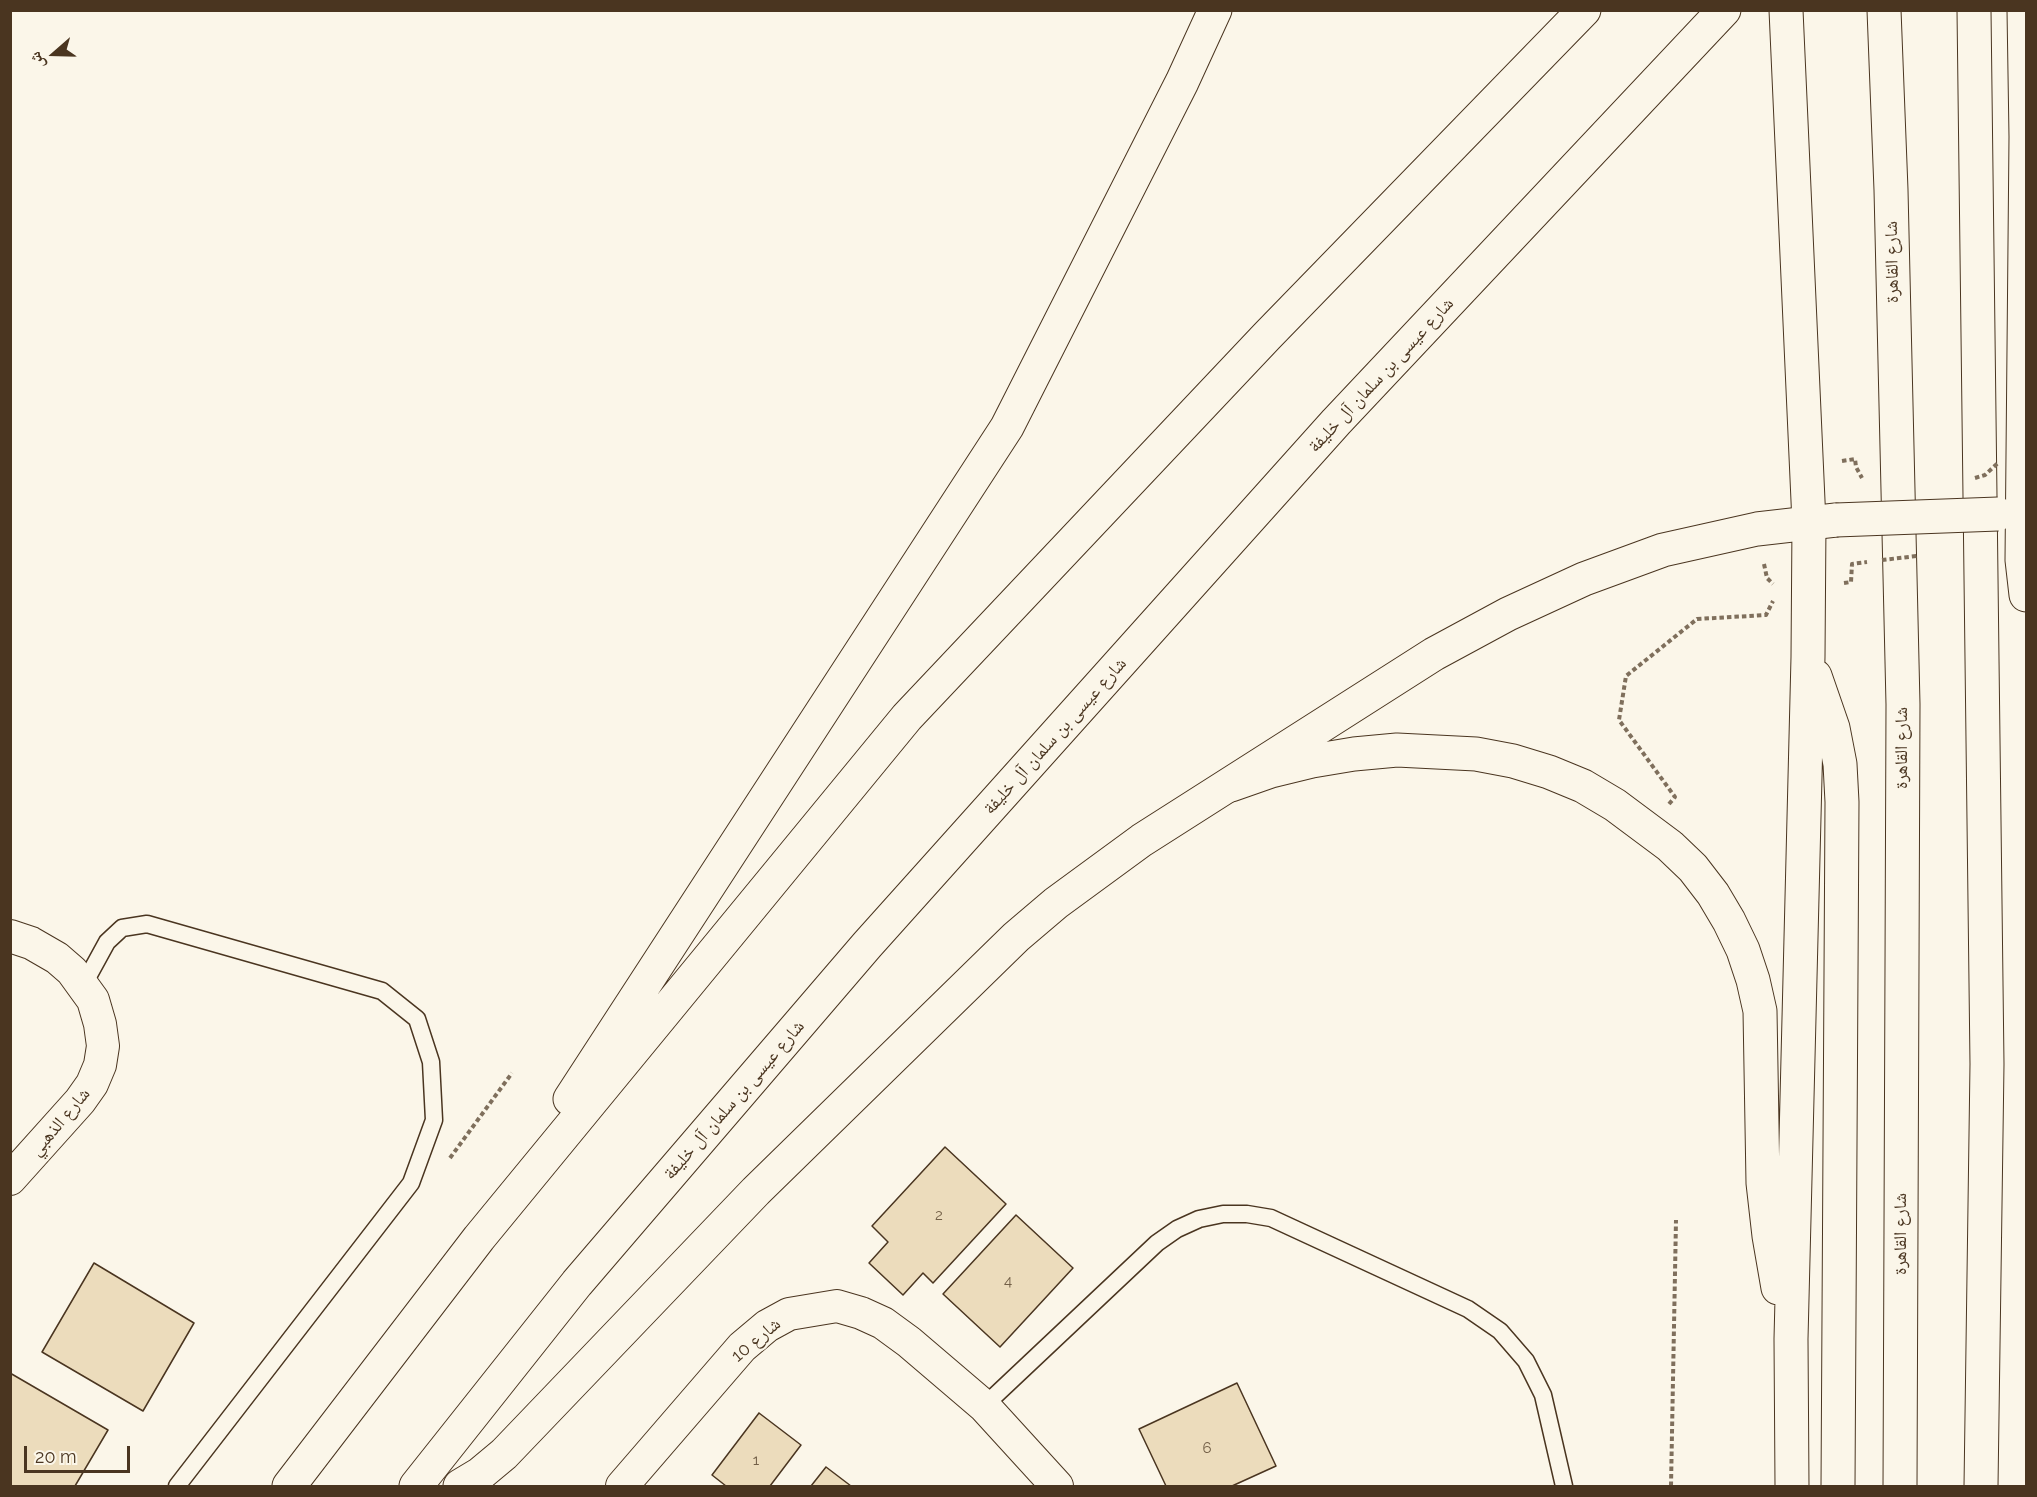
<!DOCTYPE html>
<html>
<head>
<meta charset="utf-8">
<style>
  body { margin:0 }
  #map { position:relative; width:2037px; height:1497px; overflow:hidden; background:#fbf6e9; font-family:Raleway,"Noto Naskh Arabic",sans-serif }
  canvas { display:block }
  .frame { position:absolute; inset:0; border:12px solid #4a3520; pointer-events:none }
  .north { position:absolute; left:24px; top:24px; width:60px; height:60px; -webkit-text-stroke:4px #fbf6e9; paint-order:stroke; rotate:250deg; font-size:16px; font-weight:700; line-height:24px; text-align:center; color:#4a3520 }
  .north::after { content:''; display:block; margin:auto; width:21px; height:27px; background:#4a3520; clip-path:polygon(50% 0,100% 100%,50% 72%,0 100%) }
  .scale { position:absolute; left:24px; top:1446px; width:106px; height:27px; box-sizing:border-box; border:3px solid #4a3520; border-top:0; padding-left:8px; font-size:18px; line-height:21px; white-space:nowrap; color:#4a3520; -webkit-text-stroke:4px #fbf6e9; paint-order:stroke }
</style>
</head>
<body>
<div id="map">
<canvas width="2037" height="1497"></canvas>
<div class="frame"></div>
<div class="north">ش</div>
<div class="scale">20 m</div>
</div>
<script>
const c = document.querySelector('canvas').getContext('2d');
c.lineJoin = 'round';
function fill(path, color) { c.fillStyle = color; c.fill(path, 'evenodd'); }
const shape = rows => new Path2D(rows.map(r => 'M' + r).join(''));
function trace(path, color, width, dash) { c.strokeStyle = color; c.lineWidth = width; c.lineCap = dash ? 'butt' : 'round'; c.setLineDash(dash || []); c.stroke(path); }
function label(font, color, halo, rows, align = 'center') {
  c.font = font + ' Raleway,"Noto Naskh Arabic",sans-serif'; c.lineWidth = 4.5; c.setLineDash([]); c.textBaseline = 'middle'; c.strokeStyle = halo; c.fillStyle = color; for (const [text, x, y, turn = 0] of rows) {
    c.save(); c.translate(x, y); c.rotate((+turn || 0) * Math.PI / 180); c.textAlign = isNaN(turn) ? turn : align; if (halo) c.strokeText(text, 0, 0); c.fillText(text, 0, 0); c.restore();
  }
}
const building = shape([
  [945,1147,1006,1204,933,1283,923,1273,903,1295,869,1263,888,1242,872,1226,945,1147],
  [1016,1215,1073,1268,1000,1347,943,1294,1016,1215],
  [94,1263,194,1323,143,1411,42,1352,94,1263],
  [10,1373,108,1430,75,1486,10,1486,10,1373],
  [1237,1383,1276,1466,1232,1486,1166,1486,1139,1429,1237,1383],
  [759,1413,801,1445,770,1486,726,1486,712,1475,759,1413],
  [826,1467,851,1486,811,1486,826,1467]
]);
const path = shape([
  [1842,461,1855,459,1856,467,1862,478],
  [1764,564,1767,578,1773,584],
  [1844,583,1851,582,1852,564,1867,562],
  [1669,804,1675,797,1619,720,1626,676,1697,619,1766,615,1773,601],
  [450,1158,512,1073],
  [1671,1486,1676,1220]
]);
const lane = shape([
  [84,984,107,942,122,928,147,924,382,991,417,1019,431,1062,434,1120,411,1183,177,1486],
  [984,1406,1157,1243,1177,1229,1199,1219,1223,1214,1247,1214,1271,1218,1468,1309,1500,1331,1526,1361,1543,1395,1564,1486]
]);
const street = shape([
  [10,936,31,943,57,958,72,971,93,1000,100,1024,103,1046,100,1065,92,1084,80,1101,10,1179],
  [622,1486,742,1347,767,1326,789,1314,837,1306,861,1313,883,1323,909,1342,984,1406,1057,1486]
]);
const secondary = shape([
  [460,1486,480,1474,504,1454,756,1191,1016,937,1056,903,1142,840,1434,654,1508,614,1584,579,1663,550,1757,529,1836,520]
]);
const primary = shape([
  [1786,10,1809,523,1808,657,1791,1339,1792,1486],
  [1884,10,1891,190,1903,704,1900,1486],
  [1974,10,1987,1064,1981,1486],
  [2024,10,2026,137,2022,560,2026,595],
  [1815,676,1833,728,1840,764,1842,802,1838,1486],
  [1231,785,1271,771,1312,761,1354,754,1397,750,1476,754,1513,761,1549,772,1583,786,1615,805,1670,846,1693,868,1713,894,1729,921,1743,950,1753,980,1760,1011,1763,1183,1769,1236,1778,1288]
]);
const highway = shape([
  [570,1099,1007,427,1182,82,1215,10],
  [289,1486,479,1238,907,717,1267,336,1584,10],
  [416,1486,577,1283,867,945,1336,422,1724,10]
]);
const pathBridge = shape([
  [1975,478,1985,475,1999,462],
  [1882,560,1917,556]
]);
const secondaryBridge = shape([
  [1836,520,1998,514]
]);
const numberNames = [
  ["2",939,1215],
  ["4",1008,1281],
  ["6",1207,1448],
  ["1",756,1460]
];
const streetNames = [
  ["شارع القاهرة",1892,262,-91],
  ["شارع عيسى بن سلمان آل خليفة",1381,375,-47],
  ["شارع عيسى بن سلمان آل خليفة",1055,736,-48],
  ["شارع القاهرة",1902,748,-90],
  ["شارع عيسى بن سلمان آل خليفة",734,1100,-49],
  ["شارع الذهبي",60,1122,-50],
  ["شارع القاهرة",1901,1234,-90],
  ["شارع 10",756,1340,-40]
];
fill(building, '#ecdcbc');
trace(building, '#4a3520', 1.5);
trace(lane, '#4a3520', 19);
trace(street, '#4a3520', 34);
trace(secondary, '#4a3520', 35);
trace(primary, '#4a3520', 35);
trace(highway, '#4a3520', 35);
trace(path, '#7f6f5c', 4, [4.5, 3]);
trace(lane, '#fbf6e9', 16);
trace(street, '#fbf6e9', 32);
trace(secondary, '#fbf6e9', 33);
trace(primary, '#fbf6e9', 33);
trace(highway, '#fbf6e9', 33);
trace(secondaryBridge, '#4a3520', 35, []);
trace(pathBridge, '#7f6f5c', 4, [4.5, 3]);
trace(secondaryBridge, '#fbf6e9', 33);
label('15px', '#725f47', null, numberNames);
label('18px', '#4a3520', '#fbf6e9', streetNames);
</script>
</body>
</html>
